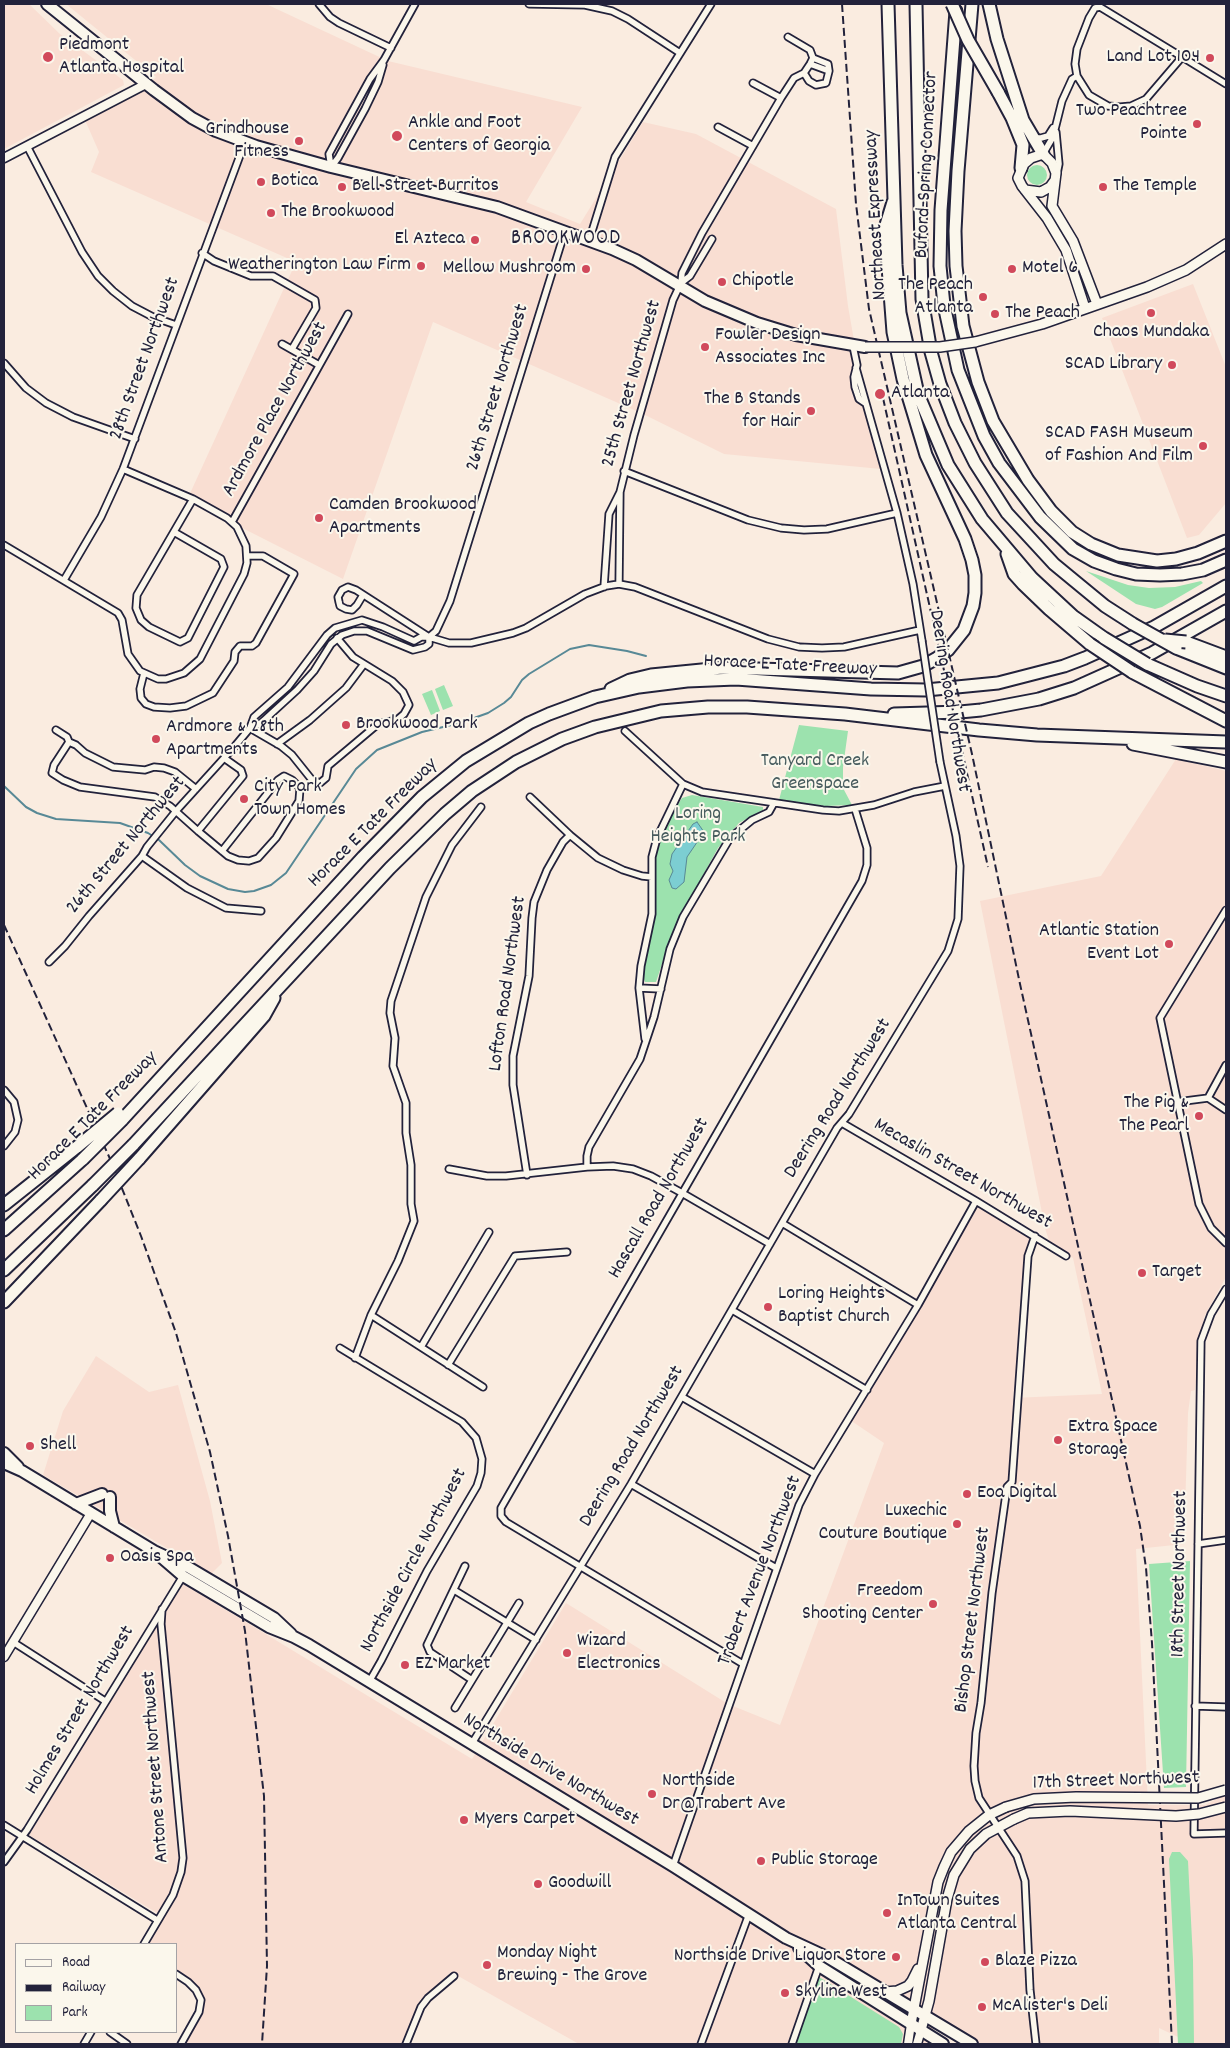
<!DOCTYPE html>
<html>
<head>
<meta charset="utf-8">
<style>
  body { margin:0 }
  #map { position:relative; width:1230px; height:2048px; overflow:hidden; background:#faece0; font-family:Dekko,sans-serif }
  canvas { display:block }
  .frame { position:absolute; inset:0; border:5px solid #22223b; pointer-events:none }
  .legend { position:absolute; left:15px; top:1943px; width:162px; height:90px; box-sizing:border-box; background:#fbf7ec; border:1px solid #a4a2a5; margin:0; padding:6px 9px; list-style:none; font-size:15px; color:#22223b }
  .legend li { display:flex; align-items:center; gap:10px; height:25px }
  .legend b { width:25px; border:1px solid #a4a2a5 }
</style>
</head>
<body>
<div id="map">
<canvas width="1230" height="2048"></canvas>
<div class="frame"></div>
<ul class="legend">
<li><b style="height:6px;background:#fbf7ec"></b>Road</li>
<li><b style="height:6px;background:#22223b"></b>Railway</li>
<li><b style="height:14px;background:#9ce2ae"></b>Park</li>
</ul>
</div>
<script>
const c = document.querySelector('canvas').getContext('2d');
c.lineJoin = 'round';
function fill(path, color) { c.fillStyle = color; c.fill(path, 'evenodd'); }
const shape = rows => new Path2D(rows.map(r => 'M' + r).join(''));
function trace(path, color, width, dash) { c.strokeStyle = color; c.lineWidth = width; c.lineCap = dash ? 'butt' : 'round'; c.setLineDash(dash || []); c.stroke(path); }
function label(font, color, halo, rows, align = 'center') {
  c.font = font + ' Dekko,sans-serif'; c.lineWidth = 4; c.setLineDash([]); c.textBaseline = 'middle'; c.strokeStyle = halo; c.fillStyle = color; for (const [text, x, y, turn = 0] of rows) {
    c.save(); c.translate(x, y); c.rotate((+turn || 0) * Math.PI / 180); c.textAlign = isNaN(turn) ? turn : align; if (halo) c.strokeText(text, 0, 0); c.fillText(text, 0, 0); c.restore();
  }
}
const built = shape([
  [4,4,29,4,60,34,123,80,124,85,4,149],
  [66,4,266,4,388,61,582,107,526,202,580,224,643,122,696,134,836,209,848,306,860,375,869,431,881,469,724,454,641,413,433,322,343,579,187,500,296,262,91,172,99,152,85,120,143,91,156,77],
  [1193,284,1226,367,1226,503,1199,535,1187,538,1102,318],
  [1176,759,1226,771,1226,1277,1204,1317,1195,1390,1191,1391,1188,1413,1184,1544,1136,1549,1148,1805,1205,1805,1226,1794,1226,2044,1193,2044,1159,2028,1159,2044,979,2044,938,2020,927,2044,579,2044,451,1972,432,1993,417,2019,408,2044,177,2044,196,2013,198,1988,176,1973,176,1944,147,1944,162,1916,29,1835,183,1584,472,1759,566,1603,728,1704,780,1725,884,1443,850,1420,974,1200,1030,1233,1013,1398,1102,1394,1073,1258,1050,1244,1045,1228,980,901,1101,876],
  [96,1356,149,1392,178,1385,210,1501,222,1563,211,1574,43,1475,63,1411]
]);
const green = shape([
  '1027 175a10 10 0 1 1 20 0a10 10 0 1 1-20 0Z',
  [1086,571,1128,585,1149,588,1175,587,1201,581,1203,583,1162,607,1155,609,1136,604],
  [444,685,453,706,443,710,435,689],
  [432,690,440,711,431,715,422,694],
  [799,725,848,731,843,767,843,788,852,805,825,806,779,800],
  [692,795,763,807,763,810,739,823,718,848,674,928,656,982,645,982,643,977,643,964,652,931,656,900,655,856,659,839,668,819,682,798],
  [1190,1561,1186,1787,1164,1788,1149,1564],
  [1172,1852,1180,1852,1188,1861,1193,1960,1194,2044,1178,2044,1169,1859],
  [819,1977,899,2027,903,2034,901,2044,796,2044]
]);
const water = shape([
  [697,822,704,832,687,857,684,882,676,889,672,888,669,880,673,871,670,864,672,854,693,824,697,822]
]);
const stream = shape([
  [4,786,26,807,37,813,56,819,120,823,148,833,159,840,185,865,200,876,228,889,245,892,254,891,271,885,286,873,356,769,377,750,422,732,460,723,488,713,504,703,511,697,522,680,529,674,570,649,589,645,627,651,646,656]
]);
const minor = shape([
  [319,4,330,17,339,23,391,48],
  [529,4,585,5,612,11,628,19,680,53],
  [788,37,810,50,813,58],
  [1182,57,1146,99,1131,106,1120,107,1108,106,1089,95,1077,76,1075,64,1077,49,1089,18,1095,8,1100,7,1187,60,1226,84],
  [804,73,809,81,816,85,826,83,829,71],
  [753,83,781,98],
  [718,127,753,146],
  [1056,132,1059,164,1057,174],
  [1034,138,1041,138,1048,136,1053,128],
  [27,146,82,252,98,276,113,291,132,306,153,317,176,325],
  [1043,154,1053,137,1062,101,1072,79,1077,76],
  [331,167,329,154,370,79,384,60,415,4],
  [331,167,338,158,365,109,378,82,383,65],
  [589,241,615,157,711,4],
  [202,253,214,261,251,276,273,276,315,300,316,308,292,349],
  [681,283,690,276,712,239],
  [282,344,319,365],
  [853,346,857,365,854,377,855,387,859,399,865,403],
  [4,363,26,388,46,403,73,417,135,439],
  [856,368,897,513,913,584,922,641],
  [624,471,748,520,781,528,804,530,827,529,897,513],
  [232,522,348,314],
  [174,532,221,559,224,567,188,638,180,642,149,627,141,620,136,608,137,595,193,499],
  [4,545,118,613,122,620,128,654,140,671,158,679,166,679,184,673,200,659,244,574,247,563,246,546,237,527,227,518,193,499,123,469],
  [64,580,101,517,123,469,245,142],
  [619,584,620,492,634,435,673,300,681,283,682,273,702,233,781,98,794,78,804,73,810,64,813,58,828,64,829,71,810,64],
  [604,587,609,514,620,492],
  [363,595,357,605,352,610,346,609,340,606,339,602,338,597,342,590,348,587,356,590,429,637,449,643,471,643,513,633,526,628,585,594,606,586,619,584,635,587,768,639,799,647,822,648,844,647,920,630],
  [144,673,140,689,141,698,146,704,154,707,170,708,186,706,213,693,234,661,235,652,240,646,252,646,256,643,294,574,263,556,247,556],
  [250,728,281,746,292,755,312,780,320,783,326,778,328,766,378,724,397,720,404,714,409,705,403,692,392,681,353,657,337,638],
  [250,728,261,723,297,690,314,671,331,644,342,635,354,631,367,631,413,650,425,647,429,644,429,637],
  [56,730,67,737,69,742],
  [625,731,683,784,702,792,823,810,839,811,874,805,914,792,945,786],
  [277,744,310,720,346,688,364,664],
  [196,789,175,772,164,768,154,767,145,770,113,767,85,753,76,745,69,742,54,765,52,773,63,780,80,787,155,797,170,806,198,831,228,856,238,860,249,861,258,858,276,838,299,801,300,788,292,780,284,776,278,780,222,851],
  [530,797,570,835,598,858,623,870,642,876,652,877],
  [198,831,243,776,241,770,224,758],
  [142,856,187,888,226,908,261,911],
  [1226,910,1160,1018,1199,1204,1211,1228,1226,1243],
  [49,962,65,946,89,916,142,856,147,847,176,811,235,746,250,728,254,717,288,687,327,635,335,628,362,620,383,627,414,641,421,637,429,637,436,631,450,601,565,231],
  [639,988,661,989],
  [645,1039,639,988,641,966,652,914,652,857,657,838,683,784],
  [4,1090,14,1102,18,1120,15,1132,4,1146],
  [1208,1098,1226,1065],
  [1208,1098,1226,1110],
  [1177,1102,1208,1098],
  [842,1123,976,1201,1066,1256],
  [587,1167,587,1156,589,1147,640,1059,654,1017,670,949,683,917,730,838,752,820,769,812,774,803],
  [449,1169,487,1176,506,1176,587,1167,613,1166,633,1169,651,1176,682,1193,770,1244],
  [527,1175,513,1085,513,1056,529,976,532,918,534,902,547,870,563,842,570,835],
  [782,1223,918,1305],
  [1035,1236,1028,1256,1012,1482,1007,1487,992,1593,981,1703,976,1733,974,1766,975,1781,979,1798,1017,1856,1025,1881,1030,1990,1036,2044],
  [1226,1289,1211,1314,1201,1341,1194,1834,1226,1833],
  [732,1310,867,1390],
  [371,1315,483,1387],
  [421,1347,489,1232],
  [340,1348,462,1422,476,1438,482,1459,481,1473,477,1486,427,1571,381,1661,369,1682],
  [355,1358,371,1315,398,1261,414,1221,411,1204,411,1165,406,1133,406,1103,393,1066,395,1038,390,1013,391,1001,426,897,452,845,481,807],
  [448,1365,515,1256,567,1252],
  [682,1397,815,1474],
  [631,1484,776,1568],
  [1198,1544,1226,1540],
  [465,1566,427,1645,430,1652,472,1680],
  [454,1590,536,1640],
  [13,1642,105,1701],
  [743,1664,506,1522,501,1516,501,1508,862,881,867,865,867,848,855,809],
  [1195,1706,1226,1707],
  [455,1708,519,1603],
  [471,1745,631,1484,837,1128,849,1114,948,951,958,919,960,866,956,836,940,762],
  [4,1825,157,1920],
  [4,1862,27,1830,183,1576],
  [673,1866,799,1505,815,1474,918,1305,976,1201],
  [144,1944,173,1895,181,1872,183,1858,161,1624,162,1609],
  [176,1974,188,1982,196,1990,201,2000,199,2012,181,2044],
  [110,2032,127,2044],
  [84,2044,91,2032],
  [406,2044,421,2007,428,1998,454,1976],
  [701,2044,749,1914],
  [792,2044,819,1966]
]);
const tertiary = shape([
  [4,158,146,84],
  [4,1657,91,1513],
  [908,2044,911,2024],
  [917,2044,921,2030]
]);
const secondary = shape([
  [885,1992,897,1991,908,1986,912,1981,918,1969],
  [911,2024,938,1882,944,1867,951,1852,969,1831,989,1815,1006,1807],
  [921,2030,929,2001,947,1899,954,1875,970,1849,986,1834,1014,1819]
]);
const primary = shape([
  [1025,190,1041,192,1050,187,1055,180],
  [1085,308,1066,250,1047,218,1022,186,1018,178,1024,164,1031,158,1043,154,1052,163,1056,173,1052,206,1073,241,1097,304],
  [975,342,1042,324,1147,287,1186,270,1226,244]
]);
const trunk = shape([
  [47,4,154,90,192,118,216,131,256,146,331,167,497,207,612,249,636,260,705,301,757,323,796,335,865,347],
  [4,1453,18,1467],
  [4,1463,22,1471,154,1551,188,1567,274,1618,291,1634],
  [110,1497,110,1511,114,1527],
  [76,1504,102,1494],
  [154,1551,183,1576,269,1627,294,1637,309,1645,673,1866,786,1938,827,1957,972,2044],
  [799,1948,819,1966,943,2044]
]);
const motorway = shape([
  [888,4,896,265,900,313,918,394,948,465,982,519,1032,578,1073,616,1104,638],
  [916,4,922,299,931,352,940,384,955,423,975,463,1007,513,1054,564,1105,606,1133,624],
  [972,4,958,171,955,231,956,266,963,326,978,382,993,421,1028,480,1051,511,1072,532,1091,544,1118,555,1157,561,1176,559,1198,553,1226,541],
  [989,4,997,39,1023,120,1043,154],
  [956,11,941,210,940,266,944,305,958,370,984,436,999,463,1040,517,1073,549,1094,561,1116,569,1136,574,1160,575,1182,574,1203,570,1226,560],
  [998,92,1012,118,1023,145,1021,168],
  [1007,554,1014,574,1023,584,1049,609,1090,644],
  [1186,642,1226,657],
  [1176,648,1226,668],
  [1147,664,1197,686,1226,696],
  [1132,672,1226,721],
  [611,689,630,680,651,675,722,668,898,673,923,666,937,658,948,650,964,630,973,606,975,593,975,575,972,560,965,539,926,455,903,379,893,332,885,228,893,202],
  [894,714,960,712,981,710,1039,699,1074,688,1152,653,1226,611],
  [1133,744,1226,762],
  [122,1120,363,857,422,797,466,761,529,723,549,714,595,697,639,687,687,681,736,679,871,689,926,690,998,683,1064,666,1085,658,1154,627,1226,586],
  [133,1145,390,868,445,814,472,791,516,762,562,739,595,727,661,711,708,707,747,707,845,714,979,730,1037,735,1226,742],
  [139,1159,264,1016,274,998],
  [4,1205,77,1147],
  [4,1230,83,1159],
  [4,1270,93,1185],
  [4,1302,101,1200]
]);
const rail = shape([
  [842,4,856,204,869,309,972,754,1020,984,1140,1526,1146,1568,1152,1643,1172,2044],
  [883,398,988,867],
  [4,925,111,1161,141,1236,176,1333,210,1452,228,1536,245,1631,264,1796,267,1966,262,2044]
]);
const minorBridge = shape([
  [922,641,940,762]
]);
const secondaryBridge = shape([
  [1006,1807,1034,1799,1076,1797,1198,1798,1226,1790],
  [1014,1819,1028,1813,1070,1811,1176,1816,1199,1814,1226,1807]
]);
const primaryBridge = shape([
  [865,347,940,347,975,342]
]);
const motorwayBridge = shape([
  [952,4,968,40,998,92],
  [1133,624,1176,648],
  [1104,638,1147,664],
  [1165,640,1186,642],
  [1090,644,1132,672],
  [77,1147,118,1113],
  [83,1159,122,1120],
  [93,1185,133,1145],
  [101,1200,139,1159]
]);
const markers = [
  [48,57,6,"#d1495b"],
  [1210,58,5,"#d1495b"],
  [1197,124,5,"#d1495b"],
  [397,136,6,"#d1495b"],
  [299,141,5,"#d1495b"],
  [261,182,5,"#d1495b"],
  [342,187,5,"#d1495b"],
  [1103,187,5,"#d1495b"],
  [271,213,5,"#d1495b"],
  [475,240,5,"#d1495b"],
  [421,266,5,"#d1495b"],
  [586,269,5,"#d1495b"],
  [1012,269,5,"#d1495b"],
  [722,282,5,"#d1495b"],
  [983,297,5,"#d1495b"],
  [1151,313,5,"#d1495b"],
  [995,314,5,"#d1495b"],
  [705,347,5,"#d1495b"],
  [1172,365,5,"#d1495b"],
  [880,394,6,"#d1495b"],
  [811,411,5,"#d1495b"],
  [1203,446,5,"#d1495b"],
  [319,518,5,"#d1495b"],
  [346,725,5,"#d1495b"],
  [156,739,5,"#d1495b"],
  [244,799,5,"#d1495b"],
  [1169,944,5,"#d1495b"],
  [1199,1116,5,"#d1495b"],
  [1142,1273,5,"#d1495b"],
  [768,1307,5,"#d1495b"],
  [1058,1440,5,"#d1495b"],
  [30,1446,5,"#d1495b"],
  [967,1494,5,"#d1495b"],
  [957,1524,5,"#d1495b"],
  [110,1558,5,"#d1495b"],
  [933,1604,5,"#d1495b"],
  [567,1653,5,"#d1495b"],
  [405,1665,5,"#d1495b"],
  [652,1794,5,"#d1495b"],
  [464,1820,5,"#d1495b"],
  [761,1861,5,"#d1495b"],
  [538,1884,5,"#d1495b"],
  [887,1913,5,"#d1495b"],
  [896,1957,5,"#d1495b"],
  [985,1962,5,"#d1495b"],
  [487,1965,5,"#d1495b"],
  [785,1993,5,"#d1495b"],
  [982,2007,5,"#d1495b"]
];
const poiNames = [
  ["Piedmont",59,46],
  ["Atlanta Hospital",59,69],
  ["Land Lot 104",1200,58,"right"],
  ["Two Peachtree",1187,112,"right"],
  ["Pointe",1187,135,"right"],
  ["Ankle and Foot",408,124],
  ["Centers of Georgia",408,147],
  ["Grindhouse",289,130,"right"],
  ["Fitness",289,153,"right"],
  ["Botica",271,182],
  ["Bell Street Burritos",352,187],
  ["The Temple",1113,187],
  ["The Brookwood",281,213],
  ["El Azteca",465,240,"right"],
  ["Weatherington Law Firm",411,266,"right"],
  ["Mellow Mushroom",576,269,"right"],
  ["Motel 6",1022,269],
  ["Chipotle",732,282],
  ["The Peach",973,286,"right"],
  ["Atlanta",973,309,"right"],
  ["The Peach",1005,314],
  ["Chaos Mundaka",1151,333,"center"],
  ["Fowler Design",715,336],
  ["Associates Inc",715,359],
  ["SCAD Library",1162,365,"right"],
  ["Atlanta",891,394],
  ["The B Stands",801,400,"right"],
  ["for Hair",801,423,"right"],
  ["SCAD FASH Museum",1193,434,"right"],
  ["of Fashion And Film",1193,457,"right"],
  ["Camden Brookwood",329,506],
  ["Apartments",329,529],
  ["Brookwood Park",356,725],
  ["Ardmore & 28th",166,728],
  ["Apartments",166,751],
  ["City Park",254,788],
  ["Town Homes",254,811],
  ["Atlantic Station",1159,932,"right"],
  ["Event Lot",1159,955,"right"],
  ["The Pig &",1189,1104,"right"],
  ["The Pearl",1189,1127,"right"],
  ["Target",1152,1273],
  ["Loring Heights",778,1295],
  ["Baptist Church",778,1318],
  ["Extra Space",1068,1428],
  ["Storage",1068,1451],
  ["Shell",40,1446],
  ["Eoa Digital",977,1494],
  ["Luxechic",947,1512,"right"],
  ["Couture Boutique",947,1535,"right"],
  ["Oasis Spa",120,1558],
  ["Freedom",923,1592,"right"],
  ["Shooting Center",923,1615,"right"],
  ["Wizard",577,1642],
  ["Electronics",577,1665],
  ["EZ Market",415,1665],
  ["Northside",662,1782],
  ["Dr@Trabert Ave",662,1805],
  ["Myers Carpet",474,1820],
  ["Public Storage",771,1861],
  ["Goodwill",548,1884],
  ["InTown Suites",897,1902],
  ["Atlanta Central",897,1925],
  ["Monday Night",497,1954],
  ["Brewing - The Grove",497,1977],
  ["Northside Drive Liquor Store",886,1957,"right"],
  ["Blaze Pizza",995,1962],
  ["Skyline West",795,1993],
  ["McAlister's Deli",992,2007]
];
const streetNames = [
  ["Buford-Spring Connector",928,165,-87],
  ["Northeast Expressway",877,215,-93],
  ["28th Street Northwest",146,359,-70],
  ["25th Street Northwest",633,384,-74],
  ["26th Street Northwest",499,388,-73],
  ["Ardmore Place Northwest",276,410,-61],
  ["Horace E Tate Freeway",790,667,3],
  ["Deering Road Northwest",948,701,81],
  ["Horace E Tate Freeway",374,824,-45],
  ["26th Street Northwest",127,846,-50],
  ["Lofton Road Northwest",509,984,-82],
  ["Deering Road Northwest",839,1099,-58],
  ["Horace E Tate Freeway",94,1117,-45],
  ["Mecaslin Street Northwest",962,1175,30],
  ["Hascall Road Northwest",660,1199,-60],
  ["Deering Road Northwest",633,1447,-59],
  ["Northside Circle Northwest",415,1561,-62],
  ["Trabert Avenue Northwest",761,1571,-69],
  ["18th Street Northwest",1181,1574,-89],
  ["Bishop Street Northwest",974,1620,-83],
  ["Holmes Street Northwest",81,1711,-59],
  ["Antone Street Northwest",157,1767,-94],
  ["Northside Drive Northwest",550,1771,31],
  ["17th Street Northwest",1116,1782,-2]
];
const parkNames = [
  ["Tanyard Creek",815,762],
  ["Greenspace",815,785],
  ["Loring",698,815],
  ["Heights Park",698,838]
];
const neighbourhoodNames = [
  ["BROOKWOOD",566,240]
];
fill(built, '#f9ded2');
fill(green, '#9ce2ae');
fill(water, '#7cced2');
trace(water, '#588996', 1);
trace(stream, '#588996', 2);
trace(minor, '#22223b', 9);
trace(tertiary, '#22223b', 11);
trace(secondary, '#22223b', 12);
trace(primary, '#22223b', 12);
trace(trunk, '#22223b', 14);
trace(motorway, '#22223b', 15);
trace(minor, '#fbf7ec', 5.5);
trace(tertiary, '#fbf7ec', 8);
trace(secondary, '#fbf7ec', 9);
trace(primary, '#fbf7ec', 9);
trace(trunk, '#fbf7ec', 10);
trace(motorway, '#fbf7ec', 11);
trace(rail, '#22223b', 2, [8, 4]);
trace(minorBridge, '#22223b', 9, []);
trace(secondaryBridge, '#22223b', 12, []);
trace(primaryBridge, '#22223b', 12, []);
trace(motorwayBridge, '#22223b', 15, []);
trace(minorBridge, '#fbf7ec', 5.5);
trace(secondaryBridge, '#fbf7ec', 9);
trace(primaryBridge, '#fbf7ec', 9);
trace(motorwayBridge, '#fbf7ec', 11);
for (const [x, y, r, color] of markers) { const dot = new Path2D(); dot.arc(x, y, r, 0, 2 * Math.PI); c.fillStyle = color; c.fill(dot); trace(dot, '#fbf7ec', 2); }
label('20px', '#22223b', '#fbf7ec', poiNames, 'left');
label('20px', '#22223b', '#fbf7ec', streetNames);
label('20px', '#475c5e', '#fbf7ec', parkNames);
c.letterSpacing = '1px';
label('21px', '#22223b', '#fbf7ec', neighbourhoodNames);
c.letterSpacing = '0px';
</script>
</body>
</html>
